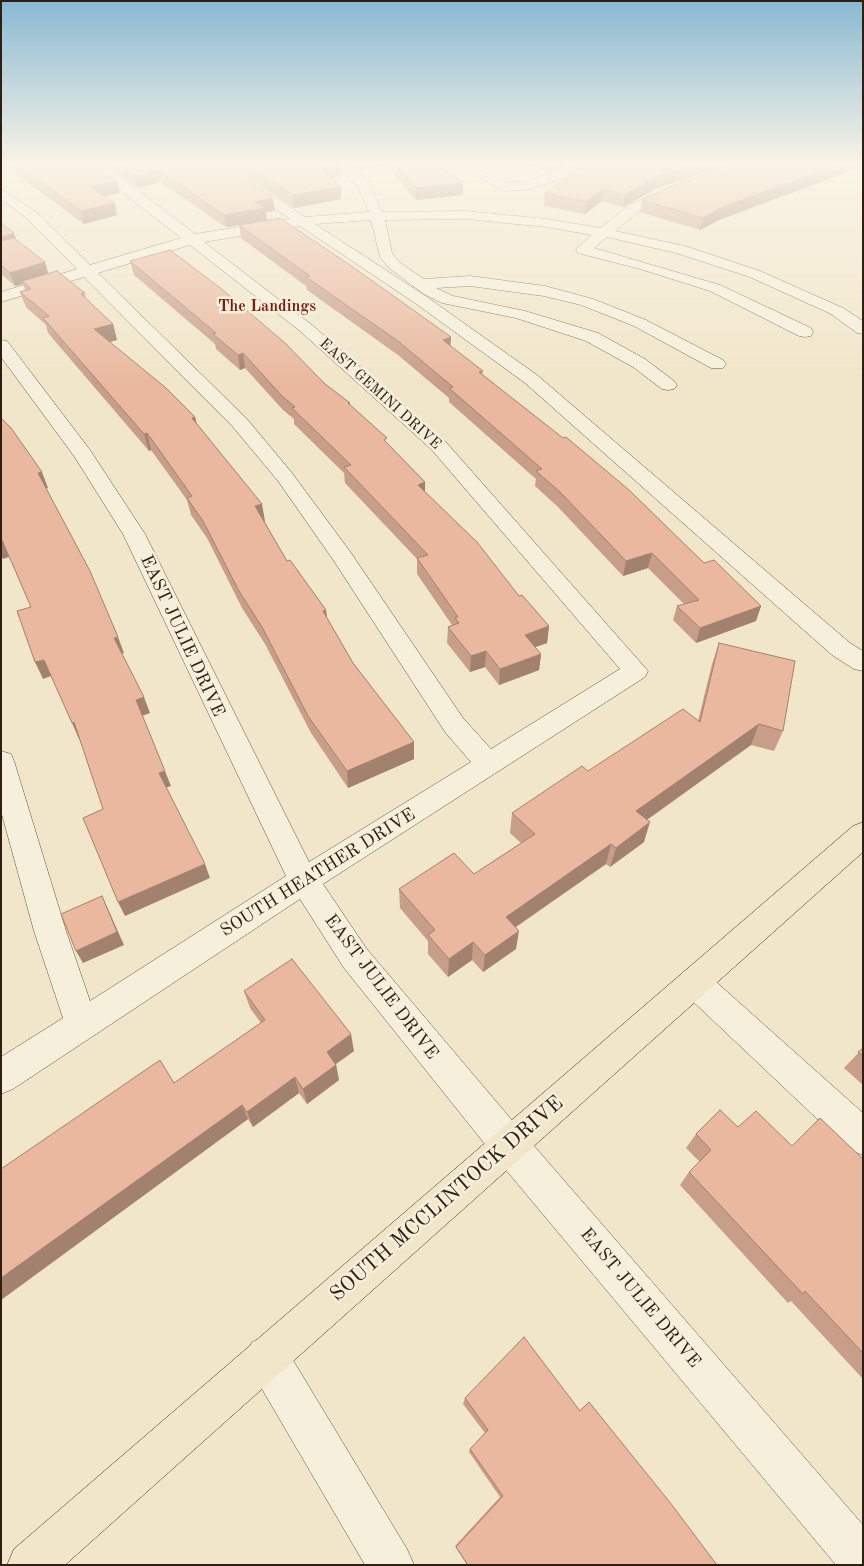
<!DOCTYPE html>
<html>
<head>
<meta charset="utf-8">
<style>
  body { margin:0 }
  #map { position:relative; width:864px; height:1566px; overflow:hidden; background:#f1e6c9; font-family:"Old Standard TT",serif }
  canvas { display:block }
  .frame { position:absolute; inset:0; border:2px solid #2e1f12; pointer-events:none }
</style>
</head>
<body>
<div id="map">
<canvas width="864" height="1566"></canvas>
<div class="frame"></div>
</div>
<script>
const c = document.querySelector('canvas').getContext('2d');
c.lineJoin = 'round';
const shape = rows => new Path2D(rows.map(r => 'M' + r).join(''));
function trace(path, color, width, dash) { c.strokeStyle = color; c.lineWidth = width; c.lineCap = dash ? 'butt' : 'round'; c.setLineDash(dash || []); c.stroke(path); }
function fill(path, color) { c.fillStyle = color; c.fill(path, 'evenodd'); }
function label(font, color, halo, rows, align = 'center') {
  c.font = font + ' "Old Standard TT",serif'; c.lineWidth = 5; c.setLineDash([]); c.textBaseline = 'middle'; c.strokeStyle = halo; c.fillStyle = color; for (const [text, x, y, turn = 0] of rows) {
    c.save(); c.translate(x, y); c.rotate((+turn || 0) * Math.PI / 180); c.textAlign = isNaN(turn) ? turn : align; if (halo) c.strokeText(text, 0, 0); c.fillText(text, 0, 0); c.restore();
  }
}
const minor = shape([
  [77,163,92,163,118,175,195,234,290,219,208,163,222,163,305,217,369,212,357,186,330,163,344,163,368,181,382,212,466,211,546,219,601,228,629,205,676,185,681,186,683,189,681,192,639,211,615,231,685,246,760,271,843,308,863,321,863,334,857,333,831,314,750,277,676,253,607,237,594,248,720,285,811,328,813,332,811,336,805,337,799,336,710,291,640,269,578,253,576,250,578,247,592,235,546,227,466,219,385,220,392,253,399,262,424,279,470,276,545,286,593,299,646,320,723,360,726,364,723,368,711,368,634,326,581,305,544,296,470,286,436,288,453,296,525,311,598,333,645,359,674,381,677,385,674,389,668,390,662,389,633,367,586,341,516,318,442,303,424,294,389,268,380,257,371,220,315,224,427,297,537,375,850,643,863,651,863,671,854,669,832,655,525,383,415,303,300,226,204,242,312,325,445,441,648,671,645,677,323,884,366,948,522,1132,863,1525,863,1565,836,1565,496,1158,344,968,300,899,13,1089,1,1094,1,1057,63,1018,34,931,1,811,1,751,11,754,14,761,66,931,90,1001,286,876,123,534,74,456,1,357,1,340,7,341,90,450,145,534,309,862,471,762,445,732,334,561,278,481,233,427,84,277,1,302,1,292,77,269,25,217,1,199,1,189,35,211,90,265,181,238,108,181,77,163],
  [190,245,300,331,431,449,620,669,491,749,463,718,351,553,292,473,247,419,98,273,190,245],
  [451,163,466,163,506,183,521,183,585,163,603,163,601,166,527,190,504,191,451,163],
  [694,967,705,972,863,1113,863,1155,850,1150,683,992,678,982,683,972,694,967],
  [267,1336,282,1342,407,1549,414,1565,365,1565,252,1372,246,1357,252,1342,267,1336]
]);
const major = shape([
  [863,822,863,852,65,1565,7,1565,14,1549,853,826,863,822]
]);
const wall = shape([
  [1,163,89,163,120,193,105,196,117,215,84,224],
  [96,163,220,163,273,198,275,211,266,212,267,221,451,337,450,346,483,371,482,375,704,563,761,606,756,621,696,643,673,620,677,606,684,604,648,568,623,576,558,507,535,486,536,479,449,402,449,398,398,355,307,290,306,286,241,238,239,225,226,227,160,182,138,188,119,173],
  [225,163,340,163,341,175,330,178,341,187,341,199,294,208],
  [347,163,435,163,463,183,463,195,416,200,386,165,358,171],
  [524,163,579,163,549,172],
  [863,163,863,166,719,220,700,230,640,212,642,200],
  [569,167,657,188,623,207,602,201,585,214,544,206,545,193,568,177],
  [1,222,2,224,48,273,85,293,86,299,113,324,117,340,110,342,195,417,197,425,265,521,264,521,287,561,326,610,327,619,353,663,414,742,414,759,348,788,311,733,265,644,242,608,207,538,191,515,187,500,151,450,149,451,48,333,46,325,26,307,20,292,25,290,23,284,15,286,1,274],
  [130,261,325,384,350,403,350,405,425,482,425,492,519,596,549,626,547,643,535,647,541,654,539,670,499,685,485,667,470,672,447,643,448,627,452,625,417,574,417,559,345,483,344,473,294,424,294,419,283,410,245,368,240,370,216,349,215,344,134,275],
  [719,643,783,731,774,751,751,745,647,820,644,842,610,867,606,864,515,927,516,949,483,972,472,960,448,977,428,954,428,941,400,908,399,889,474,874,521,843,510,833,512,813,588,771,698,721,712,664],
  [244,991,354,1051,336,1064,339,1080,307,1104,299,1093,253,1127,248,1119,1,1300,1,1169,174,1083,261,1023,250,1008],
  [863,1048,863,1085,844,1068],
  [738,1127,792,1146,863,1159,863,1379,791,1301,788,1303,680,1185,689,1172,700,1162,686,1148,696,1134],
  [465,1398,580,1410,589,1402,717,1565,467,1565,455,1546,500,1497,469,1452,470,1449,485,1433,463,1404]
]);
const shadedWall = shape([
  [340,163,341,175,321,180,320,168],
  [357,163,386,163,386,165,358,171],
  [550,163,579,163,549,172],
  [700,163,734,163,657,188,623,207,625,195,659,176],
  [843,163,863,163,863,166,719,220,700,230,703,218,722,207],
  [158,170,160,182,138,188,135,176],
  [117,181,120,193,94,199,91,187],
  [463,183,463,195,416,200,416,188],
  [341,187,341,199,294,208,293,195],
  [603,189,602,201,585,214,586,202],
  [273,198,275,211,266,212,267,221,226,227,224,215,255,202],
  [115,203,117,215,84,224,81,211],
  [14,233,18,246,1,251,1,237],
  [45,262,49,276,22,281,23,284,15,286,10,273],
  [113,324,117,340,99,345,94,329],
  [451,337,450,351,443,340],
  [243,353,245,368,240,370,238,355],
  [195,417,199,434,192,418],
  [147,433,151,450,149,451,144,434],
  [42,472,48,488,44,489,38,473],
  [425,482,425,498,418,485],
  [262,504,265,521,258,523,255,506],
  [2,540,9,557,3,559,1,556],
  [652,553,648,568,623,576,626,561],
  [761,606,756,621,696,643,700,628],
  [326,610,328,627,323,611],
  [549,626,547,643,524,651,525,635],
  [118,637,124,653,120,654,114,638],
  [486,651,485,667,470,672,471,656],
  [541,654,539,670,499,685,500,669],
  [44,660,51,676,43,679,35,662],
  [144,697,150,713,142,716,136,700],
  [74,722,81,738,79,739,72,723],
  [759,724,751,745,631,831,636,811],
  [414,742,414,759,348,788,347,771],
  [165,771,171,786,165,788,159,773],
  [650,822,644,842,610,867,616,848],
  [611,844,606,864,503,936,506,917],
  [205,864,210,878,125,916,118,902],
  [102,896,108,909,124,945,83,963,76,951],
  [519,931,516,949,483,972,485,955],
  [473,942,472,960,448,977,449,959],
  [351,1034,354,1051,330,1068,327,1052],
  [336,1065,339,1080,307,1104,303,1089],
  [295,1077,299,1093,253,1127,247,1112],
  [242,1105,248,1119,1,1300,1,1278]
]);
const building = shape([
  [14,163,89,163,117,181,91,187,115,203,81,211,14,163],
  [118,163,220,163,273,198,255,202,265,208,224,215,158,170,135,176,118,163],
  [242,163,340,163,320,168,341,187,293,195,242,163],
  [394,163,435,163,463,183,416,188,394,163],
  [582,163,700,163,659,176,625,195,603,189,586,202,545,193,579,169,569,167,582,163],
  [738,163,843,163,722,207,703,218,642,200,671,186,738,163],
  [280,218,350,265,451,337,443,340,483,371,479,372,563,438,566,437,629,490,704,563,714,560,761,606,700,628,677,606,699,600,652,553,626,561,560,492,536,471,542,469,449,388,453,387,398,341,306,277,310,276,239,225,280,218],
  [1,223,14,233,1,237,1,223],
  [14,238,45,262,10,273,1,265,1,241,14,238],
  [170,250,223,290,285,343,325,384,350,403,348,403,387,438,384,440,425,482,418,485,477,542,519,596,522,595,549,626,525,635,541,654,500,669,486,651,471,656,448,627,459,623,455,618,458,617,417,558,428,555,344,467,351,465,292,408,295,407,281,395,243,353,238,355,213,334,216,333,130,261,170,250],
  [57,271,85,293,81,294,113,324,94,329,166,388,195,417,192,418,262,504,255,506,287,561,290,560,326,610,323,611,353,663,414,742,347,771,308,716,262,627,239,591,203,521,187,498,192,496,147,433,144,434,43,318,49,316,20,292,31,289,22,281,57,271],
  [1,418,11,428,42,472,38,473,90,571,118,637,114,638,144,697,136,700,165,771,159,773,205,864,118,902,83,818,103,809,74,722,72,723,44,660,35,662,17,611,31,607,2,540,1,541,1,418],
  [719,643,795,661,783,731,759,724,636,811,650,822,616,848,611,844,506,917,519,931,485,955,473,942,449,959,428,935,435,930,399,889,454,853,474,874,535,834,512,813,582,766,588,771,683,709,700,722,719,643],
  [102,896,117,932,76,951,61,914,102,896],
  [292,959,351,1034,327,1052,336,1065,303,1089,295,1077,247,1112,242,1105,1,1278,1,1169,160,1060,174,1083,265,1020,244,991,292,959],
  [863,1048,863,1056,858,1052,863,1048],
  [720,1110,738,1127,756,1111,792,1146,820,1118,863,1159,863,1353,805,1291,803,1294,689,1172,711,1150,696,1134,720,1110],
  [524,1337,580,1411,589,1402,672,1505,717,1565,468,1565,456,1547,503,1496,470,1449,488,1430,465,1398,524,1337]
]);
const farStreetnames = [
  ["EAST GEMINI DRIVE",380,394,42]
];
const farNeighbourhoodnames = [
  ["The Landings",267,307]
];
const streetNames = [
  ["EAST JULIE DRIVE",182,636,65],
  ["SOUTH HEATHER DRIVE",318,873,-32],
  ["EAST JULIE DRIVE",381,987,53],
  ["EAST JULIE DRIVE",640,1298,50]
];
const nearStreetnames = [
  ["SOUTH MCCLINTOCK DRIVE",447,1199,-41]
];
trace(minor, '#5f5140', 1);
trace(major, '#2e1f12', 1);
fill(minor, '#f6efdc');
fill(major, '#f1e6c9');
fill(wall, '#c89e89');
fill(shadedWall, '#a3816f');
fill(building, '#e9b89f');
trace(building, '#a3816f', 1);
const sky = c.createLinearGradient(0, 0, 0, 382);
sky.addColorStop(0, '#89b9d2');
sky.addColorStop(0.43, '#f9f4e7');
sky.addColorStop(1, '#f9f4e700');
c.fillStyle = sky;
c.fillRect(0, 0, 864, 382);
label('15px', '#2e1f12', '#f6efdc', farStreetnames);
label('bold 16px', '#7a1f14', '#f6efdc', farNeighbourhoodnames);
label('18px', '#2e1f12', '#f6efdc', streetNames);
label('21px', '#2e1f12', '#f6efdc', nearStreetnames);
</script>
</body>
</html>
